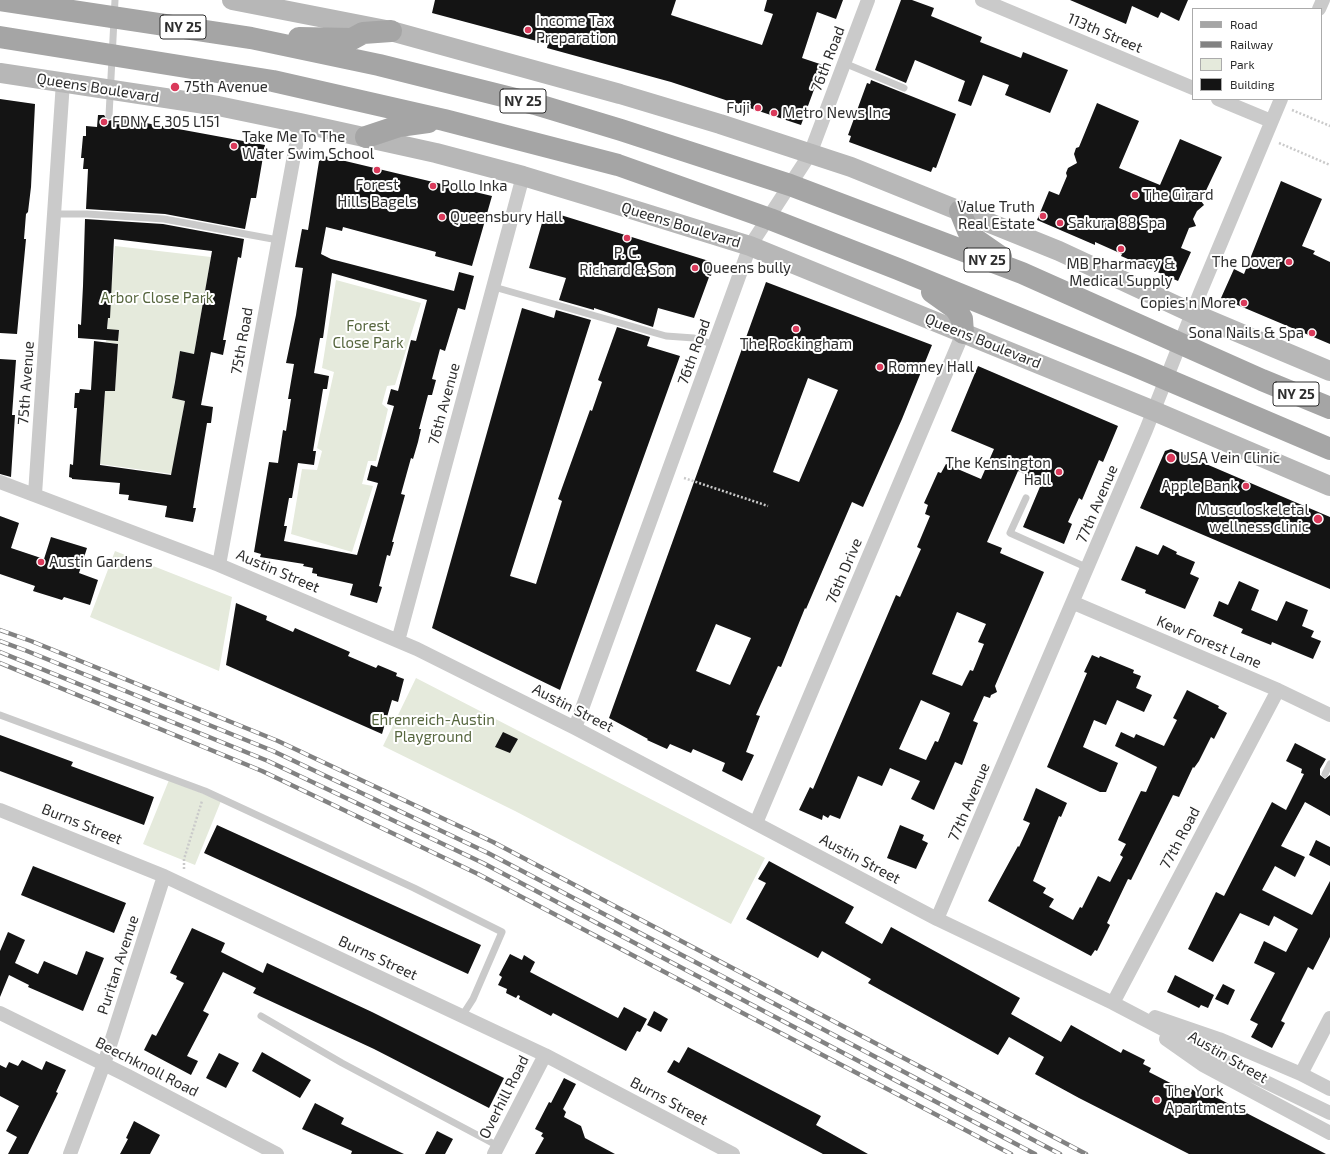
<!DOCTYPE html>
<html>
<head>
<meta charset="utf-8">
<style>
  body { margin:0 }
  #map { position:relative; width:1330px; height:1154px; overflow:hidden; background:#fff; font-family:"Exo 2",sans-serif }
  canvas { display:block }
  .legend { position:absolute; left:1192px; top:8px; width:130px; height:92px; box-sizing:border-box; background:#fff; border:1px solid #ababab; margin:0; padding:5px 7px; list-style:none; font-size:12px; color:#2d2d2d }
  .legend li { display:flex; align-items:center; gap:8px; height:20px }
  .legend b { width:20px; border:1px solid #ababab }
</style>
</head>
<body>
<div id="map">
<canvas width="1330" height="1154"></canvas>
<ul class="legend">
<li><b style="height:5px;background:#a5a5a5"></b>Road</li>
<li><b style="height:5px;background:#828282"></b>Railway</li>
<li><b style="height:11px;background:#e5eadc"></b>Park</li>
<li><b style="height:11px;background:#141414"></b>Building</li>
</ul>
</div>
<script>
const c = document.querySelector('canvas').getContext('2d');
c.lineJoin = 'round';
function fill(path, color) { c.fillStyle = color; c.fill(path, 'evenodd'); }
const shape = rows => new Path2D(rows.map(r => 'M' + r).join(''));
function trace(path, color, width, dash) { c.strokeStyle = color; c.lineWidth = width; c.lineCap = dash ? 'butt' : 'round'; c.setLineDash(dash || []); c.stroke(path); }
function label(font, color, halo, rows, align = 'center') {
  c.font = font + ' "Exo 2",sans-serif'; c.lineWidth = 4; c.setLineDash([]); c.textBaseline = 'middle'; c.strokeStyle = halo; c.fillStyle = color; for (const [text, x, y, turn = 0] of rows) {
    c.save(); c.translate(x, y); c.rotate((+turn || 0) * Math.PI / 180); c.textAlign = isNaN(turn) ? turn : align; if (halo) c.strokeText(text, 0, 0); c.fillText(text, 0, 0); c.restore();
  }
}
const green = shape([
  [115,246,211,257,194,354,180,351,172,398,185,401,172,474,100,464,105,391,115,391,118,344,106,342],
  [336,280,421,303,395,385,387,386,382,404,388,409,376,461,368,461,362,484,373,486,352,552,291,534,302,469,317,470,322,451,317,448,334,372,322,368],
  [115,551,232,597,219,671,90,617],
  [416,678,765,858,731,924,515,811,383,746],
  [169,780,221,801,195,865,143,844]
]);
const building = shape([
  [435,0,676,0,671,15,762,45,773,14,764,11,767,0,843,0,836,19,817,12,802,58,823,65,801,125,671,82,547,48,548,44,432,13],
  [901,0,912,0,934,8,931,16,982,37,980,42,1021,58,1023,52,1068,70,1050,113,1005,95,1009,85,983,75,971,106,958,101,965,81,915,60,906,83,875,70],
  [1070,0,1188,0,1179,21,1161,12,1158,18,1132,6,1126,24],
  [871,80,956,114,936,168,933,167,931,172,849,142,851,136,848,135,867,83,870,84],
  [0,99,35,104,31,187,28,212,26,214,24,239,26,239,17,334,0,333],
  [1097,103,1139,121,1119,168,1143,178,1160,185,1180,139,1222,157,1201,201,1204,205,1197,211,1193,219,1196,226,1189,228,1181,248,1191,252,1178,281,1121,256,1122,254,1095,242,1095,245,1037,220,1049,191,1059,195,1067,176,1066,173,1068,168,1077,163,1074,154,1076,148,1079,147],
  [98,115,104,115,108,121,112,120,114,116,124,117,124,119,265,145,256,198,251,198,245,229,165,214,86,209,88,169,83,169,84,158,81,158,83,136,86,136,86,126,97,127],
  [320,155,492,196,472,266,435,256,436,252,343,227,342,231,326,227,321,254,331,259,454,291,459,272,474,276,465,310,458,308,445,351,440,349,432,379,436,380,432,395,428,395,419,429,421,429,418,442,413,459,411,458,401,494,405,495,392,542,394,542,390,556,387,555,379,586,382,587,377,603,350,595,353,584,317,576,317,574,312,573,313,568,303,566,304,564,260,557,261,554,254,552,269,462,278,463,283,430,286,431,291,399,288,399,294,364,286,363,296,315,303,268,295,267,302,229,308,230],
  [332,273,427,300,416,341,411,340,398,391,391,389,387,404,394,406,377,467,371,465,367,480,378,483,357,555,284,541,287,526,284,526,289,498,292,498,298,463,314,465,316,451,313,451,323,389,327,389,329,376,314,373,320,338,323,338],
  [1281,181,1322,199,1302,246,1315,251,1313,254,1330,262,1330,344,1221,298,1234,269,1244,274],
  [551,212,709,261,712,269,694,318,658,308,653,327,594,308,594,310,559,300,566,278,529,268,544,216],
  [85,219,163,224,244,239,241,258,238,257,223,340,226,340,223,355,211,352,201,405,213,407,211,423,207,423,193,508,196,508,193,522,165,517,167,506,128,500,129,495,119,494,120,483,72,479,72,478,69,477,70,464,73,465,77,408,74,408,75,393,79,393,80,389,91,390,94,341,118,344,115,391,105,391,100,465,171,475,185,401,172,398,175,382,180,351,194,354,212,251,114,239,110,318,108,318,107,329,119,330,118,341,78,338,78,324,81,325,83,286],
  [766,282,932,345,902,419,863,507,852,502,806,609,805,608,781,667,778,666,756,715,760,716,746,752,754,755,742,781,722,771,725,763,693,749,691,753,670,744,667,749,647,740,648,739,609,718],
  [808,378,838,390,799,482,773,472],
  [716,624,751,638,730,685,696,671],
  [522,308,554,318,556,310,591,320,510,576,536,584,562,501,558,499,590,410,592,411,602,382,598,380,617,327,650,337,647,346,680,356,560,690,432,628],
  [0,359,16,360,12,415,15,415,11,477,0,474],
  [978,366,1118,426,1103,462,1099,460,1082,500,1079,498,1068,522,1072,524,1064,544,1023,527,1042,482,1018,471,987,542,1002,548,1000,553,1044,572,995,686,997,692,991,695,990,698,984,696,973,721,978,723,962,765,955,762,934,810,911,799,920,781,890,768,882,786,858,776,840,819,830,815,828,818,823,815,822,820,799,810,810,787,813,789,896,595,900,597,921,549,917,547,930,516,925,514,928,505,924,503,938,472,941,473,946,464,981,479,994,449,951,431],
  [957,612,986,624,978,642,984,644,973,671,970,670,962,686,932,674],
  [921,700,950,713,938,742,935,741,926,760,899,749],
  [1171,449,1330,517,1330,589,1140,508,1165,451],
  [0,516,19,523,11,548,44,559,51,537,87,548,79,573,98,580,90,605,64,597,62,600,33,591,35,586,0,574],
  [1163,545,1177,552,1176,554,1195,562,1190,574,1199,578,1185,609,1145,593,1146,590,1121,580,1136,546,1158,555],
  [1239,581,1259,590,1251,610,1277,621,1286,601,1308,610,1302,626,1314,631,1311,637,1321,641,1313,659,1272,642,1271,645,1241,633,1243,629,1213,616,1219,601,1228,605],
  [236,603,267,616,266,620,293,632,295,628,350,652,348,656,376,668,378,665,397,673,396,676,404,679,398,702,392,700,382,734,226,665],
  [1092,655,1099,658,1100,656,1134,670,1133,673,1141,676,1136,688,1152,695,1144,712,1117,700,1106,725,1094,720,1083,747,1118,763,1106,792,1100,792,1047,767,1087,673,1084,672],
  [1187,690,1219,706,1218,708,1227,713,1214,739,1211,737,1199,761,1194,768,1193,767,1179,797,1173,795,1131,880,1128,879,1107,923,1110,925,1097,951,1095,950,1091,956,988,901,1018,846,1019,847,1030,823,1023,820,1036,788,1067,803,1061,817,1059,816,1033,881,1046,888,1043,893,1054,899,1049,907,1073,920,1080,907,1082,908,1098,876,1110,882,1123,857,1120,855,1126,844,1118,840,1141,791,1146,792,1157,767,1115,746,1121,732,1134,738,1136,734,1164,746,1177,720,1173,718],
  [503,732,518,739,510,753,495,747],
  [0,735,73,762,71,766,154,797,144,825,0,771],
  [1295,743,1326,759,1320,769,1320,775,1325,779,1330,775,1330,816,1305,802,1281,846,1305,857,1295,877,1275,866,1262,890,1312,915,1330,881,1330,937,1313,970,1308,967,1281,1021,1285,1023,1272,1048,1251,1037,1258,1024,1250,1020,1275,973,1254,963,1264,941,1286,952,1298,929,1274,916,1269,926,1240,913,1213,962,1188,949,1216,892,1224,896,1272,802,1286,810,1304,774,1301,773,1302,769,1286,761],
  [217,825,481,945,468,974,204,853],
  [900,825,924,835,922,840,928,843,916,869,887,858],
  [1316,840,1330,847,1330,866,1309,855],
  [769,861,854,907,845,923,882,944,891,927,1020,998,1011,1014,1061,1042,1071,1025,1121,1053,1123,1049,1145,1060,1143,1064,1151,1068,1149,1072,1184,1090,1186,1086,1195,1091,1196,1087,1326,1154,1189,1154,1079,1098,1035,1074,1044,1057,1009,1037,998,1055,868,983,871,979,822,951,818,958,746,919,766,883,758,879],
  [33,866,126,903,114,933,21,895],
  [192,928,225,943,221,952,263,973,267,963,372,1012,504,1078,489,1108,374,1049,253,993,256,988,223,972,203,1011,209,1014,187,1056,198,1061,191,1075,144,1050,152,1034,156,1036,184,983,176,979,177,976,170,973],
  [8,932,25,940,15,963,38,974,44,961,77,975,86,951,104,958,83,1011,28,987,29,985,9,975,0,997,0,951],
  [510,954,522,960,524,955,535,962,530,972,618,1018,624,1007,647,1019,640,1032,637,1031,626,1051,553,1013,551,1016,519,999,520,996,518,995,516,998,506,993,507,989,498,985,502,977,499,975],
  [1175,975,1214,995,1208,1008,1201,1005,1199,1008,1167,992],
  [1223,984,1235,990,1228,1005,1215,999],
  [654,1011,668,1019,661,1032,647,1025],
  [688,1047,821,1116,816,1125,868,1154,823,1154,667,1072,674,1060,679,1063],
  [262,1052,311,1080,300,1098,252,1071],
  [219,1053,239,1063,226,1088,206,1078],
  [22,1060,42,1070,46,1061,66,1070,56,1092,58,1093,28,1154,8,1154,17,1137,6,1131,19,1106,0,1096,0,1065,6,1068,9,1062,18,1066],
  [564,1078,576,1084,563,1109,566,1112,564,1117,581,1126,585,1138,615,1154,535,1154,544,1138,541,1136,543,1133,535,1129,549,1102,551,1103],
  [315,1103,344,1118,341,1124,404,1154,351,1154,352,1151,302,1129],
  [134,1121,160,1135,150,1154,120,1154,128,1139,126,1138],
  [437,1131,453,1139,445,1154,425,1154]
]);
const path = shape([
  [1292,110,1330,126],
  [1279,143,1330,165],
  [684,478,768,506],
  [184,869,184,859,202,801]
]);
const lane = shape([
  [844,63,904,88],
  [109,116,115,0],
  [54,214,87,214,164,219,278,240],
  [494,287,666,336,694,338,715,345],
  [1026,498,1010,533,1088,568],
  [0,715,205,791,414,888,502,932,473,999,462,1016],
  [1325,774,1330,764],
  [261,1016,342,1063,498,1146]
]);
const street = shape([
  [982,0,1193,88],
  [1319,9,1323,0],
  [1218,99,1271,121],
  [0,482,219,565,417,649,575,728,937,919,1113,1003,1243,1071,1330,1113],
  [35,494,63,82],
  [219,565,300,123],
  [1074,603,1278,690,1330,715],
  [398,641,523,176],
  [575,728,750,246,810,154,868,0],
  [0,810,164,876,545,1055,733,1154],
  [756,823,963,333],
  [937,919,1146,430,1200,293,1281,99],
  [1113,1003,1278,690],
  [0,1013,126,1075,277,1154],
  [1155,1017,1219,1039,1301,1074,1330,1089],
  [1166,1039,1203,1065,1330,1133],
  [1301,1074,1330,1018],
  [70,1154,104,1064,164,876],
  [494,1154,545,1055]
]);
const secondary = shape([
  [232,0,391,31,620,94,720,124,851,167,1059,251,1192,313,1330,371],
  [0,73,218,106,300,123,436,153,523,176,589,196,750,246,1154,411,1330,486]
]);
const primary = shape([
  [0,0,251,38,379,65,535,104,621,130,790,185,1022,273,1262,380,1330,408],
  [0,37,273,81,444,120,618,165,770,219,898,269,1133,365,1330,449],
  [299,38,352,39,363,33,391,31],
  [366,137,399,126,428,122],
  [960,211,968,231,975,239,1001,257],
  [932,292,956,309,962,319,963,333]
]);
const rail = shape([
  [0,630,31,641,278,741,493,842,1086,1154],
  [0,641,27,651,273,751,488,853,1060,1154],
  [0,652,268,761,483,863,1035,1154],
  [0,663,262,771,478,874,1011,1154]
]);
const markers = [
  [528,30,4,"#da3a5b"],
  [175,87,5,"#da3a5b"],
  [758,108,4,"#da3a5b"],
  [774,113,4,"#da3a5b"],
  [104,122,4,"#da3a5b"],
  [234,146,4,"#da3a5b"],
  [377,170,4,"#da3a5b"],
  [433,186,4,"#da3a5b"],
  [1135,195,4,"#da3a5b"],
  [1043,216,4,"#da3a5b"],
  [442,217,4,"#da3a5b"],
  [1060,223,4,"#da3a5b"],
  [627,238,4,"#da3a5b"],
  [1121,249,4,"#da3a5b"],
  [1289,262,4,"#da3a5b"],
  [695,268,4,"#da3a5b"],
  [1244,303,4,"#da3a5b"],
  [796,329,4,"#da3a5b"],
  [1312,333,4,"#da3a5b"],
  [880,367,4,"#da3a5b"],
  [1171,458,5,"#da3a5b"],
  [1059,472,4,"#da3a5b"],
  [1246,486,4,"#da3a5b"],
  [1318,519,5,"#da3a5b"],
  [41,562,4,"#da3a5b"],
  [1157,1100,4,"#da3a5b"]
];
const shields = [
  [183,27,46],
  [523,101,46],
  [987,260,46],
  [1296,394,46]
];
const shieldNames = [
  ["NY 25",183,27],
  ["NY 25",523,101],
  ["NY 25",987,260],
  ["NY 25",1296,394]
];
const poiNames = [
  ["Income Tax",536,21],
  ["Preparation",536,38],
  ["75th Avenue",184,87],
  ["Fuji",750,108,"right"],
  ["Metro News Inc",782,113],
  ["FDNY E 305 L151",112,122],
  ["Take Me To The",242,137],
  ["Water Swim School",242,154],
  ["Forest",377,185,"center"],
  ["Hills Bagels",377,202,"center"],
  ["Pollo Inka",441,186],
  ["The Girard",1143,195],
  ["Value Truth",1035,207,"right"],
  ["Real Estate",1035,224,"right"],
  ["Queensbury Hall",450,217],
  ["Sakura 88 Spa",1068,223],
  ["P. C.",627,253,"center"],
  ["Richard & Son",627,270,"center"],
  ["The Dover",1281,262,"right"],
  ["MB Pharmacy &",1121,264,"center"],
  ["Medical Supply",1121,281,"center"],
  ["Queens bully",703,268],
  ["Copies'n More",1236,303,"right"],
  ["Sona Nails & Spa",1304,333,"right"],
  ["The Rockingham",796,344,"center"],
  ["Romney Hall",888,367],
  ["USA Vein Clinic",1180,458],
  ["The Kensington",1051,463,"right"],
  ["Hall",1051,480,"right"],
  ["Apple Bank",1238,486,"right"],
  ["Musculoskeletal",1309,510,"right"],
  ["wellness clinic",1309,527,"right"],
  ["Austin Gardens",49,562],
  ["The York",1165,1091],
  ["Apartments",1165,1108]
];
const streetNames = [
  ["113th Street",1105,33,23],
  ["76th Road",828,59,-69],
  ["Queens Boulevard",98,88,9],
  ["Queens Boulevard",681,225,17],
  ["75th Road",242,341,-80],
  ["Queens Boulevard",983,341,22],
  ["76th Road",694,352,-70],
  ["75th Avenue",26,383,-86],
  ["76th Avenue",444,404,-75],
  ["77th Avenue",1097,504,-67],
  ["Austin Street",278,571,23],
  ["76th Drive",844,571,-67],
  ["Kew Forest Lane",1209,642,23],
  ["Austin Street",573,708,27],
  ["77th Avenue",969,802,-67],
  ["Burns Street",82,824,22],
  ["77th Road",1180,838,-62],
  ["Austin Street",860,859,28],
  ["Burns Street",378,958,25],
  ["Puritan Avenue",118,965,-72],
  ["Austin Street",1228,1057,30],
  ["Beechknoll Road",147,1067,27],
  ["Overhill Road",504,1097,-63],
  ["Burns Street",669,1101,28]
];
const parkNames = [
  ["Arbor Close Park",157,298],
  ["Forest",368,326],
  ["Close Park",368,343],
  ["Ehrenreich-Austin",433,720],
  ["Playground",433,737]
];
fill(green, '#e5eadc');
fill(building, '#141414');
trace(path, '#cacaca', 2.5, [2, 2]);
trace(lane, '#cacaca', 7);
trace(street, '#cacaca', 14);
trace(secondary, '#b7b7b7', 20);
trace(primary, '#a5a5a5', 22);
trace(rail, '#828282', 4.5);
trace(rail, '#fff', 3, [9]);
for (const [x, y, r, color] of markers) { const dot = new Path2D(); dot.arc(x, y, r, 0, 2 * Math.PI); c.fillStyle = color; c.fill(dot); trace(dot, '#fff', 1.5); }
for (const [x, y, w] of shields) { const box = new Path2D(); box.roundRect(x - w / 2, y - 12, w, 24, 3); c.fillStyle = '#fff'; c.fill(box); trace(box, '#2d2d2d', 1); }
label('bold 14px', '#2d2d2d', null, shieldNames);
label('15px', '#2d2d2d', '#fff', poiNames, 'left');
label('15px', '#2d2d2d', '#fff', streetNames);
label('15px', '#56663e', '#fff', parkNames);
</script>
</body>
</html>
